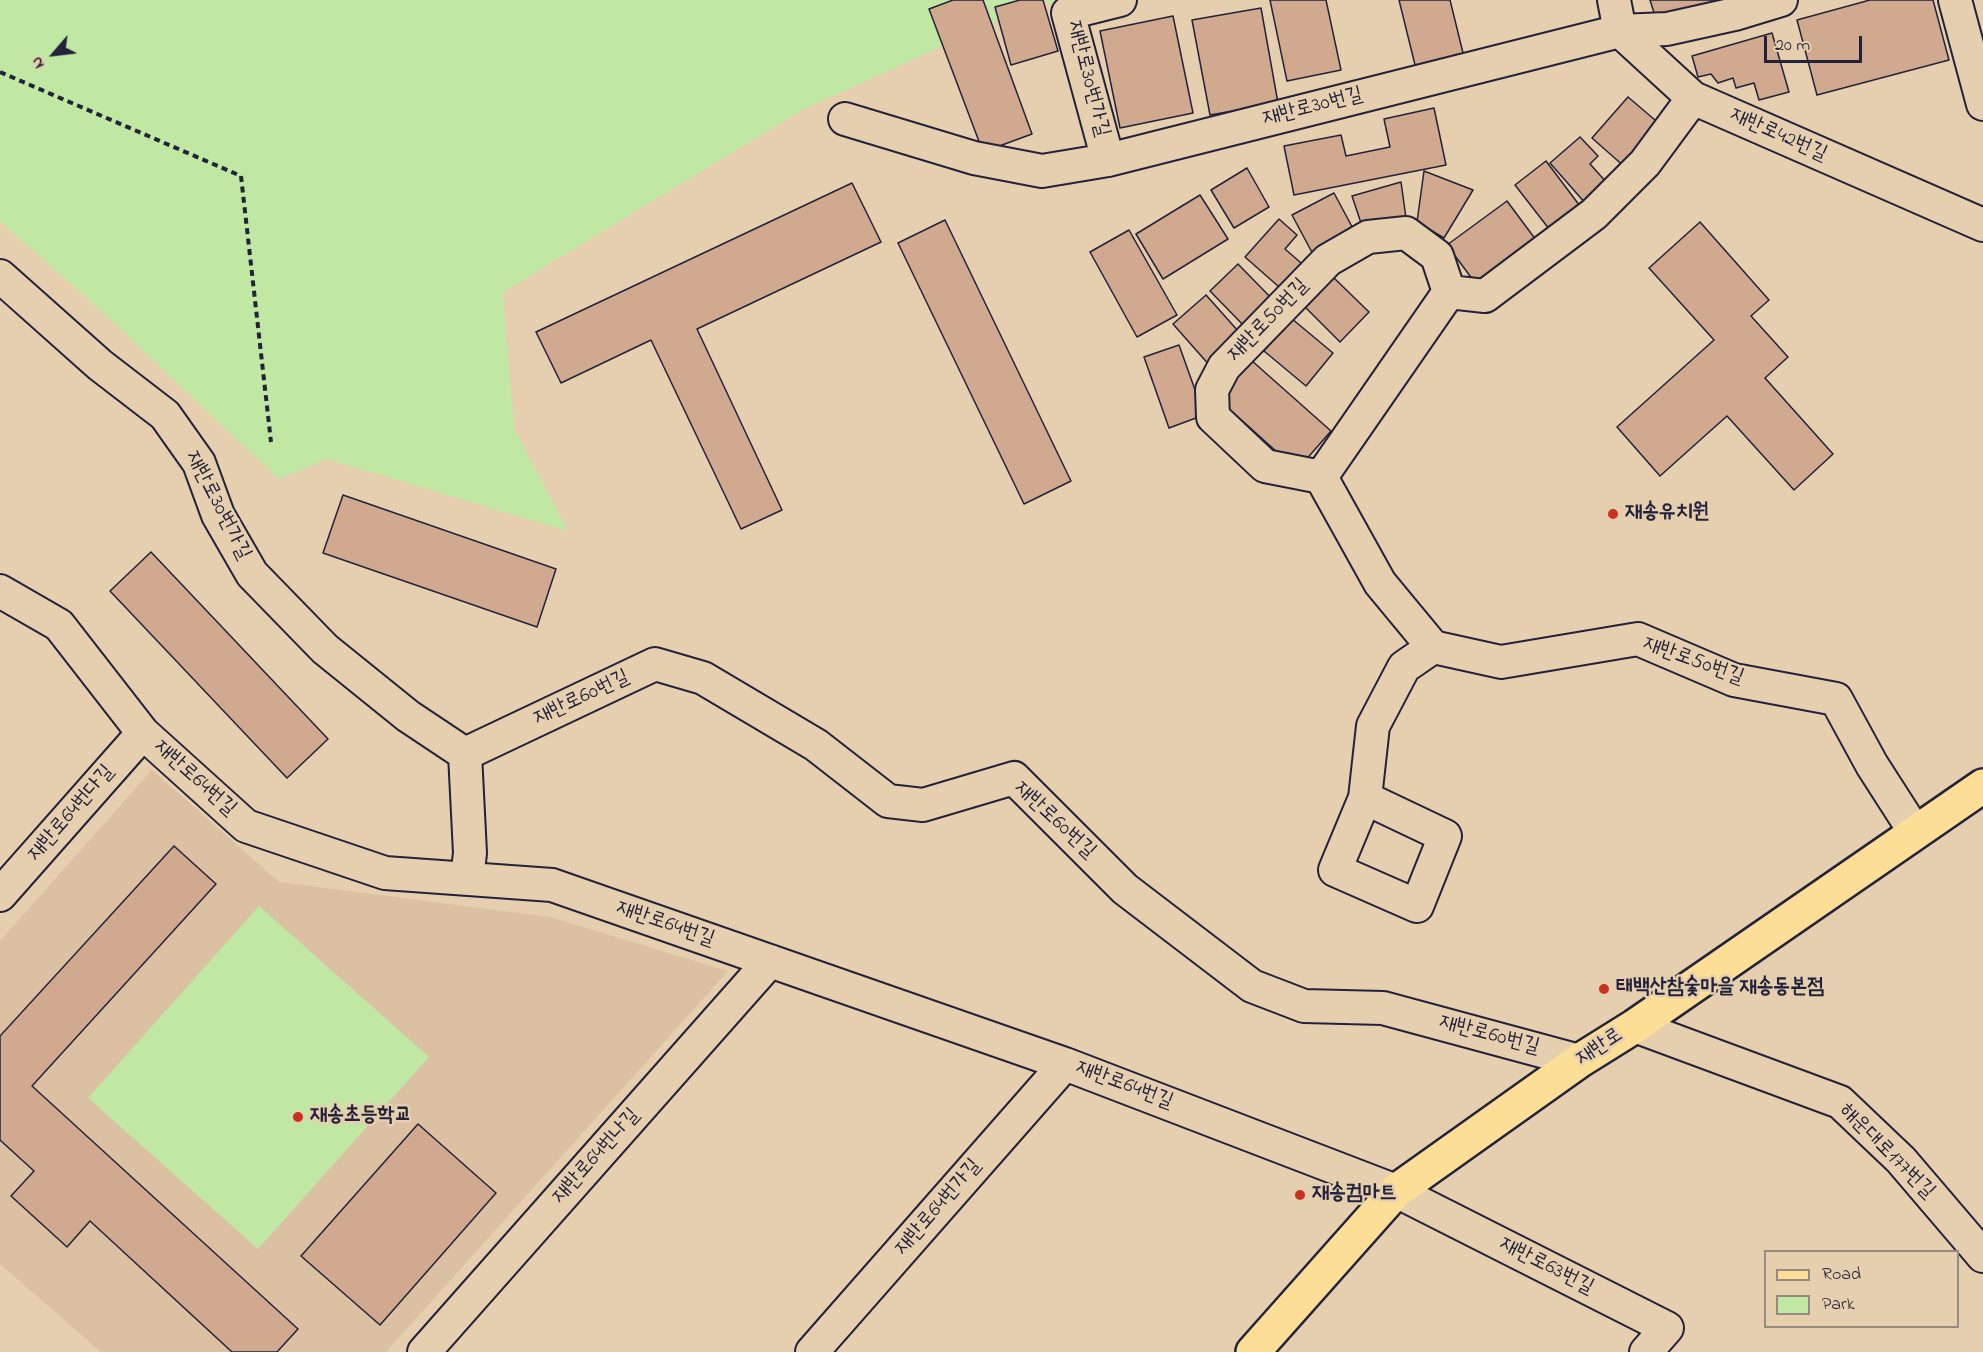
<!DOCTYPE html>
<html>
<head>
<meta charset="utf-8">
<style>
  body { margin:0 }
  #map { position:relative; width:1983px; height:1352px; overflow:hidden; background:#e5cfae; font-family:"Indie Flower",sans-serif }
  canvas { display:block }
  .legend { position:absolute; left:1764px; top:1250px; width:195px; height:78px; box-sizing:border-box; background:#e5cfae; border:2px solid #978a80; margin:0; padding:8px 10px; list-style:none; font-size:18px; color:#22223b }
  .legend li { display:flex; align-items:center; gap:12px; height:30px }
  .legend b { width:30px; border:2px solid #978a80 }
  .north { position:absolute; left:24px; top:24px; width:60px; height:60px; -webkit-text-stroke:4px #e5cfae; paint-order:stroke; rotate:242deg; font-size:16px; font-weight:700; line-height:24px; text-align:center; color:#22223b }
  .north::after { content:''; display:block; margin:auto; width:21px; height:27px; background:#22223b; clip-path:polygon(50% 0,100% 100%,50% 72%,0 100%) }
  .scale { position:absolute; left:1764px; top:36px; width:98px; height:27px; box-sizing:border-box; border:3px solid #22223b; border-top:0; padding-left:8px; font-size:18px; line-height:21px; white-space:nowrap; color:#22223b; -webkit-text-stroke:4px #e5cfae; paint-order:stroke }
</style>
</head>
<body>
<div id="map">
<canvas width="1983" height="1352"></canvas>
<ul class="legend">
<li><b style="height:8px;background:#fdde96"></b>Road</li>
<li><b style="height:16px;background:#c0e8a3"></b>Park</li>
</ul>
<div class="north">N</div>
<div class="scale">20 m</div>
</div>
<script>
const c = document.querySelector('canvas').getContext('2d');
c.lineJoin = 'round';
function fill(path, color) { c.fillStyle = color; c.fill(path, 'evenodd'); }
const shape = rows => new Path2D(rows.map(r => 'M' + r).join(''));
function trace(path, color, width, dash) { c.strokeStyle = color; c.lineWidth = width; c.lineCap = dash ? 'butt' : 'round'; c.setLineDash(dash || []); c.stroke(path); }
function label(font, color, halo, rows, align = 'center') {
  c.font = font + ' "Indie Flower","Poor Story",sans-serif'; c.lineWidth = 5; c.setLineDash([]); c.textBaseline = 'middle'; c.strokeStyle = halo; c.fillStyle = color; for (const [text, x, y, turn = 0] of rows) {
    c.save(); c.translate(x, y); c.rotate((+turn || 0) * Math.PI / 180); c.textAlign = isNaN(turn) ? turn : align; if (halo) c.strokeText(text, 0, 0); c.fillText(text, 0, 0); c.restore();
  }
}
const built = shape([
  [152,770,279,882,550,917,728,971,386,1352,101,1352,0,1264,0,941]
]);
const green = shape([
  [0,0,1060,0,1025,8,802,110,503,292,514,429,568,531,327,459,279,479,99,309,0,221],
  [259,906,429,1057,258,1249,88,1098]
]);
const building = shape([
  [953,0,983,0,1032,134,983,152,929,9,953,0],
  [1020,0,1043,0,1058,51,1011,65,995,7,1020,0],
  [1270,0,1326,0,1341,70,1287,81,1270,0],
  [1399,0,1450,0,1465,61,1417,73,1399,0],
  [1650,0,1728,0,1656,19,1650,0],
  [1870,0,1933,0,1949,60,1817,95,1797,20,1870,0],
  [1261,8,1278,103,1210,115,1192,20,1261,8],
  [1173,16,1193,113,1120,128,1100,31,1173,16],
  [1772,33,1789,92,1759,100,1754,83,1736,88,1733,78,1718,83,1711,74,1698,77,1692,56,1772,33],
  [1628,97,1662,126,1626,168,1592,138,1628,97],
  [1434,108,1446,165,1294,195,1284,146,1341,135,1346,156,1390,147,1384,119,1434,108],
  [1580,137,1598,156,1590,164,1608,184,1586,204,1550,163,1580,137],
  [1546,161,1583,210,1553,234,1515,185,1546,161],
  [1247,168,1269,207,1234,228,1211,190,1247,168],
  [1424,171,1473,190,1444,238,1417,222,1424,171],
  [1401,182,1406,218,1364,232,1352,196,1401,182],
  [852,183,881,242,697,329,782,510,741,529,651,340,561,383,536,332,852,183],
  [1334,193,1357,236,1315,258,1292,215,1334,193],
  [1200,195,1228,239,1163,279,1136,234,1200,195],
  [1507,201,1536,240,1476,284,1447,245,1507,201],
  [1279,219,1297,235,1285,249,1308,269,1287,294,1245,257,1279,219],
  [945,220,1071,481,1024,504,898,243,945,220],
  [1700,222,1769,300,1751,316,1788,357,1765,378,1833,454,1794,490,1727,416,1660,476,1617,427,1714,340,1649,268,1700,222],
  [1129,230,1177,315,1137,337,1090,252,1129,230],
  [1238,264,1277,304,1249,331,1210,291,1238,264],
  [1333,277,1369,312,1340,342,1304,306,1333,277],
  [1206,295,1239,332,1211,367,1173,324,1206,295],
  [1291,318,1333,353,1306,386,1264,351,1291,318],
  [1179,345,1204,415,1169,428,1144,357,1179,345],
  [1251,360,1331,431,1297,470,1217,398,1251,360],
  [343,495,556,569,537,627,323,553,343,495],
  [151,552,328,739,287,778,110,591,151,552],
  [174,846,216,884,32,1086,298,1329,277,1352,232,1352,90,1221,67,1247,11,1196,34,1171,0,1140,0,1036,174,846],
  [418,1124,496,1193,380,1325,301,1256,418,1124]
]);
const path = shape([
  [0,72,241,176,271,442]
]);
const minor = shape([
  [1614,0,1620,31,1693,98,1983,225],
  [1955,0,1983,104],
  [1693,98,1645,163,1594,214,1485,296,1449,292,1321,477,1380,583,1433,647,1501,662,1638,639,1734,680,1836,699,1872,765,1915,832],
  [845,119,974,158,1042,171,1108,160,1620,31,1667,29,1735,14,1781,0],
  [1108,160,1068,13,1120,0],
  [0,276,100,365,165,415,199,463,218,515,252,574,325,649,408,716,465,754],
  [1321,477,1265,466,1213,417,1212,390,1224,367,1328,260,1368,237,1406,233,1437,256,1449,292],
  [0,591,59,625,143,733,246,826,385,873,552,885,1065,1064,1396,1191,1667,1328,1646,1352],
  [465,754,655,664,703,678,816,745,888,801,923,805,1014,778,1125,889,1252,986,1304,1006,1383,1008,1579,1061],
  [465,754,470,853,467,879],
  [1365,798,1445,836,1417,906,1335,870,1365,798,1373,726,1404,667,1433,647],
  [0,895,143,733],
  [1635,1026,1840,1102,1901,1160,1983,1256],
  [424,1352,770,961],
  [812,1352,1065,1064]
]);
const major = shape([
  [1253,1352,1396,1191,1579,1061,1635,1026,1983,786]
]);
const markers = [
  [1613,514,6,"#c8321e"],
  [1604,989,6,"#c8321e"],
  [298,1117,6,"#c8321e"],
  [1300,1195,6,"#c8321e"]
];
const streetNames = [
  ["재반로30번가길",1087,79,76],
  ["재반로30번길",1313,108,-14],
  ["재반로42번길",1778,136,24],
  ["재반로50번길",1269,321,-46],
  ["재반로30번가길",217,506,63],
  ["재반로50번길",1693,662,20],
  ["재반로60번길",582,699,-25],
  ["재반로64번길",194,779,42],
  ["재반로64번다길",72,814,-49],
  ["재반로60번길",1054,821,43],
  ["재반로64번길",665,925,19],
  ["재반로60번길",1489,1036,15],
  ["재반로",1600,1048,-33],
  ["재반로64번길",1124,1086,21],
  ["해운대로177번길",1886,1152,45],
  ["재반로64번나길",597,1157,-48],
  ["재반로64번가길",939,1208,-49],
  ["재반로63번길",1546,1267,27]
];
const poiNames = [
  ["재송유치원",1625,514],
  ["태백산참숯마을 재송동본점",1616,989],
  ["재송초등학교",310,1117],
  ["재송컴마트",1312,1195]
];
fill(built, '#dbc1a2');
fill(green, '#c0e8a3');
fill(building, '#d0a98e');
trace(building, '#22223b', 1.5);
trace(minor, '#22223b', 36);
trace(major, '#22223b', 38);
trace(path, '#22223b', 4, [6, 4.5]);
trace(minor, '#e5cfae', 32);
trace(major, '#fdde96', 33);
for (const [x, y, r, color] of markers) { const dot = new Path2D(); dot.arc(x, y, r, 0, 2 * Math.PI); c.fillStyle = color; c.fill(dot); trace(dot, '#e5cfae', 2); }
label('21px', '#22223b', '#e5cfae', streetNames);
label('bold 21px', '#22223b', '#e5cfae', poiNames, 'left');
</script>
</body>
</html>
